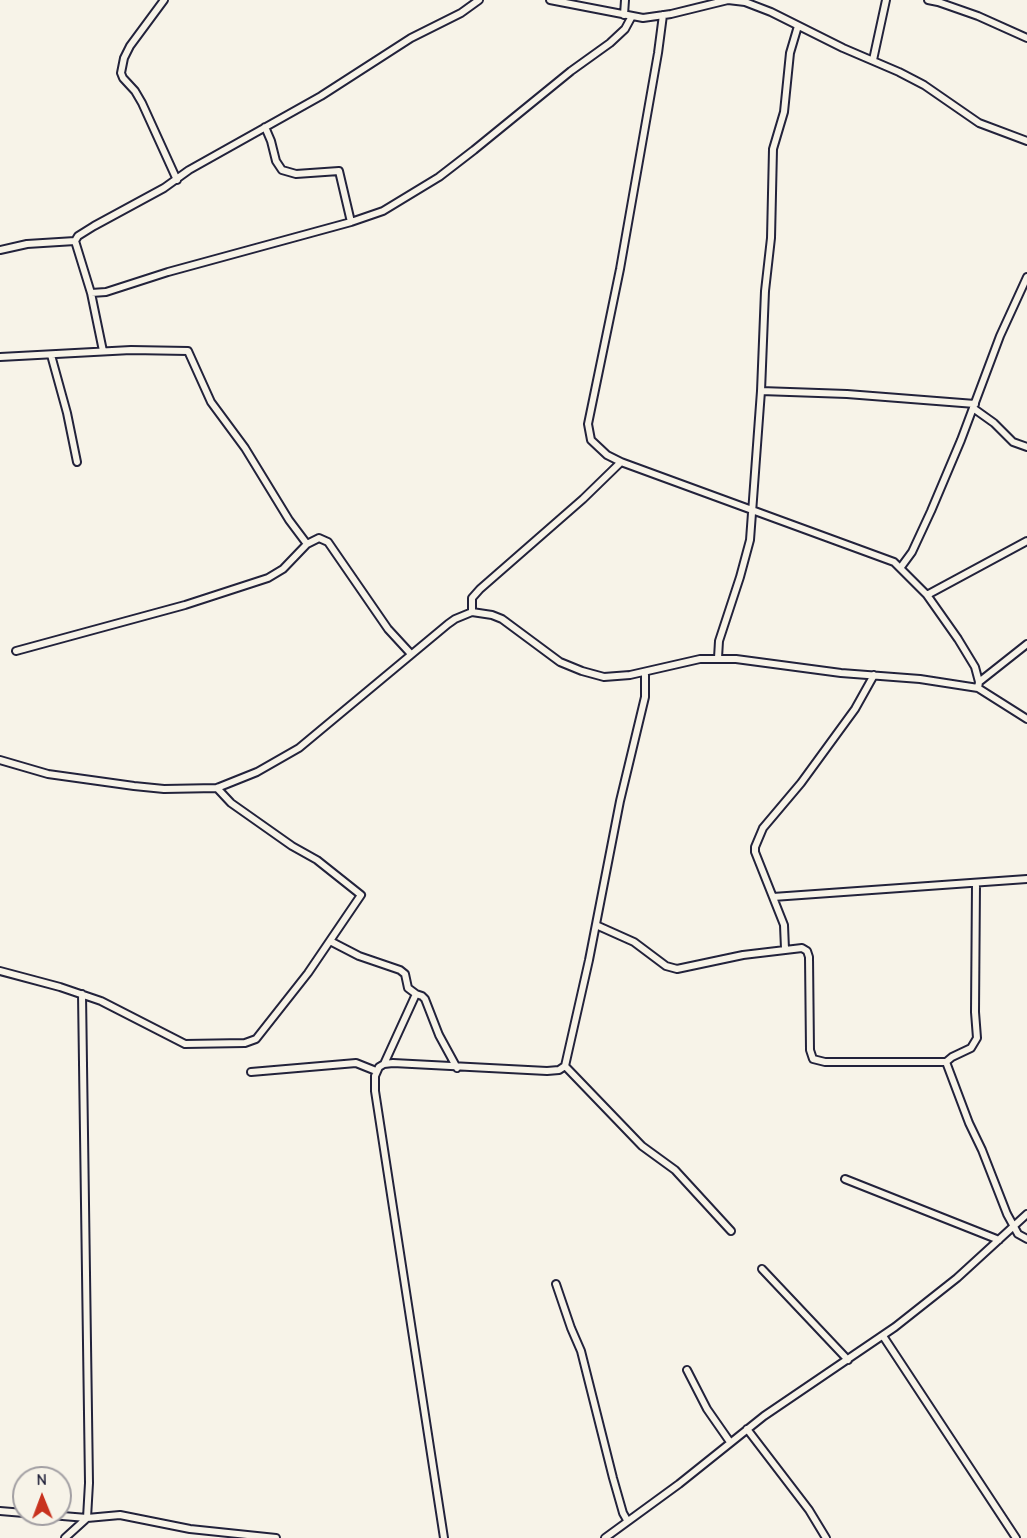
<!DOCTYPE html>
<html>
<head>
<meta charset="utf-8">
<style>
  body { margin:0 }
  #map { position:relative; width:1027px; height:1538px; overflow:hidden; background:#f7f3e8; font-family:"Comic Neue",sans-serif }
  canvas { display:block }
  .north { position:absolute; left:12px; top:1466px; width:60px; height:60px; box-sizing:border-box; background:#f7f3e8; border:2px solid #a29fa3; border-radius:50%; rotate:359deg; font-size:16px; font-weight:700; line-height:24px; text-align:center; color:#22223b }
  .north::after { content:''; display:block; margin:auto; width:21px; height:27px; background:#c8321e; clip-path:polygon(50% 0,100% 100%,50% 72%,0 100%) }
</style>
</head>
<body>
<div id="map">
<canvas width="1027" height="1538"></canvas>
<div class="north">N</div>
</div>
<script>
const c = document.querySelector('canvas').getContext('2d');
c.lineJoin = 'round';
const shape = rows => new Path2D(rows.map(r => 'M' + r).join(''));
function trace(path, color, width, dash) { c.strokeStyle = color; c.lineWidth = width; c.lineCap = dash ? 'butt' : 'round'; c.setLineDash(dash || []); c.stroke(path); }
const street = shape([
  [164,0,130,46,124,58,121,73,123,78,135,91,142,103,177,180],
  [550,0,643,18,671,14,728,0,745,2,771,12,843,48,899,72,924,85,979,123,1027,141],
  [928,0,938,2,978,16,1027,38],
  [624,15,625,0],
  [663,15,658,53,620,269,588,424,591,440,607,455,621,462,894,562,927,595,958,639,975,667,979,682,978,688],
  [873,60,886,0],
  [265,127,271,141,276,161,282,170,296,174,339,171,351,222],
  [75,241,78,236,94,226,164,188,189,170,321,96,411,38,461,13,479,0],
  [75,241,91,293,103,351],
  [0,250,27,244,75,241],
  [91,293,106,292,168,272,351,222,383,211,439,177,474,150,571,71,610,43,625,29,632,16],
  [51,355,67,413,77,462],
  [0,357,131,350,188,351,211,402,245,448,289,520,307,544,319,538,328,542,388,629,411,654],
  [761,391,847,394,975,404],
  [973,408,994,423,1013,442,1027,447],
  [901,567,912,552,931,511,961,440,1000,336,1027,277],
  [927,595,1027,541],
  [472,612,472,598,480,589,583,499,621,462],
  [16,651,185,605,268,578,283,569,307,544],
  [718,658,719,641,740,577,750,540,761,391,765,291,771,238,773,149,784,112,790,53,798,26],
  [979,682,1027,644],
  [0,760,48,774,134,786,164,789,217,788,257,772,299,748,448,624,455,619,472,612,492,615,502,619,560,662,582,671,604,677,630,675,700,659,736,659,841,673,920,679,978,688,1027,719],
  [976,884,975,1012,977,1038,971,1048,952,1057,946,1062,969,1123,982,1150,1007,1214,1018,1234,1027,1239],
  [773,897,1027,879],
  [596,925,634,942,666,966,677,969,743,955,802,948,807,951,809,957,810,1050,813,1059,825,1062,946,1062],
  [330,941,359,956,400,970,405,974,408,988,416,994,384,1064],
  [785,949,784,925,755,852,755,847,763,828,801,783,855,709,874,675],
  [0,971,60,987,101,1001,185,1044,245,1043,256,1039,308,973,361,895,317,860,292,846,231,803,217,788],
  [416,994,422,996,425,999,439,1035,457,1068],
  [565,1066,642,1146,675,1170,731,1231],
  [251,1072,356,1063,376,1071],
  [845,1179,999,1240],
  [762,1269,848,1360],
  [556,1284,571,1328,581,1351,613,1478,623,1513,627,1520],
  [883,1336,1016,1538],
  [687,1370,707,1409,730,1442],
  [747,1429,809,1510,826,1538],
  [0,1511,24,1513],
  [38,1514,87,1518,120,1515,190,1529,276,1538],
  [65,1538,87,1518,89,1483,82,994],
  [444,1538,375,1091,375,1076,379,1067,384,1064,393,1063,547,1071,559,1070,565,1066,589,960,620,801,645,697,645,672],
  [605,1538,679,1484,764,1416,895,1327,957,1278,1027,1214]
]);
trace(street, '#22223b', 10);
trace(street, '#f7f3e8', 6);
</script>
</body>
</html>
